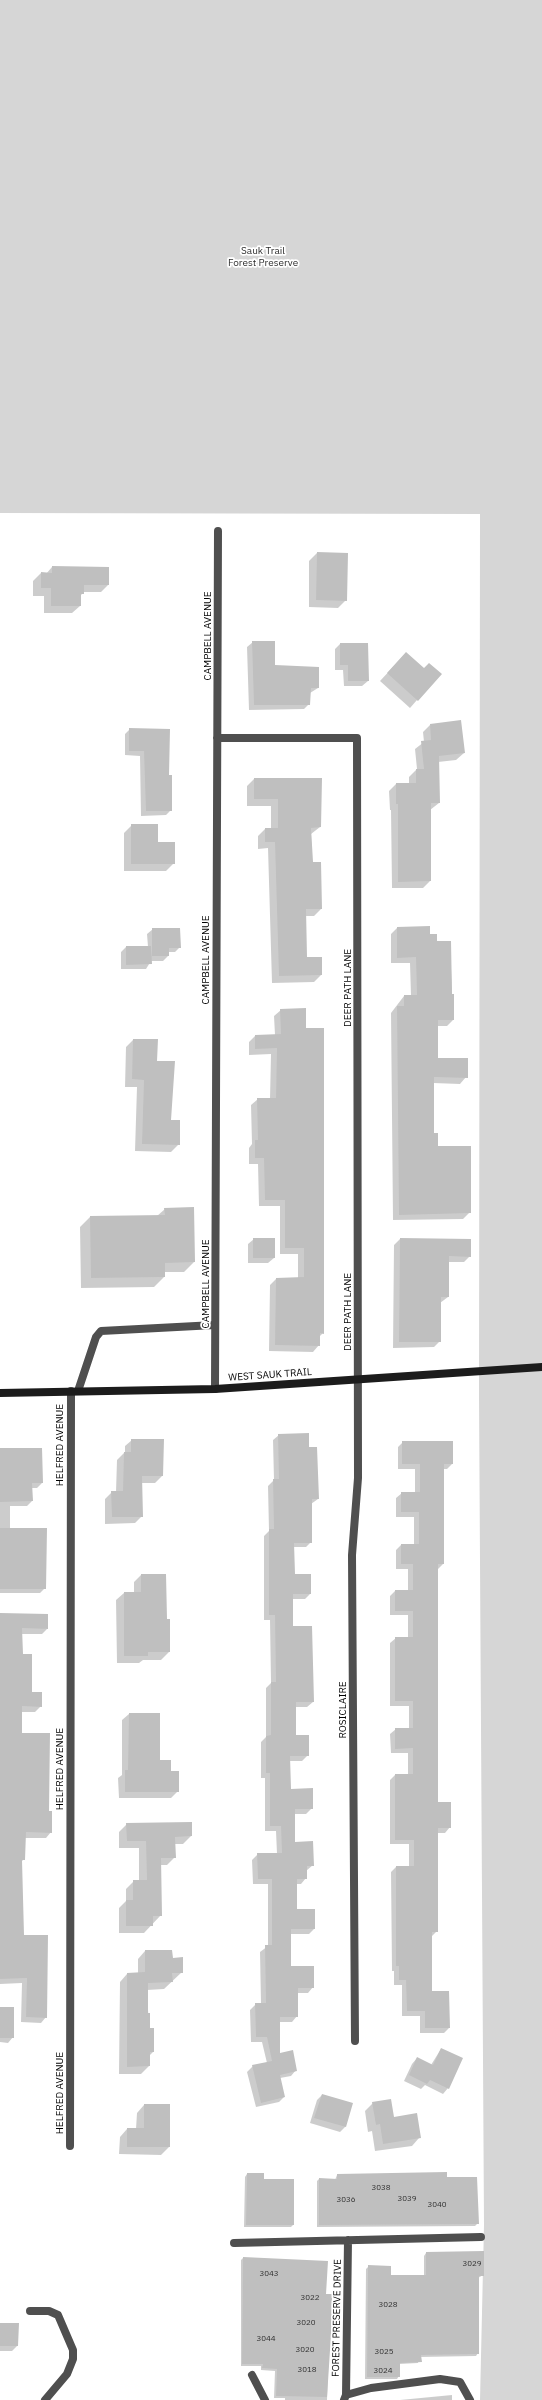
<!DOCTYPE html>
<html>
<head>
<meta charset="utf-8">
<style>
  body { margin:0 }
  canvas { display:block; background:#fff }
</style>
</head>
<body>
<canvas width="542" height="2400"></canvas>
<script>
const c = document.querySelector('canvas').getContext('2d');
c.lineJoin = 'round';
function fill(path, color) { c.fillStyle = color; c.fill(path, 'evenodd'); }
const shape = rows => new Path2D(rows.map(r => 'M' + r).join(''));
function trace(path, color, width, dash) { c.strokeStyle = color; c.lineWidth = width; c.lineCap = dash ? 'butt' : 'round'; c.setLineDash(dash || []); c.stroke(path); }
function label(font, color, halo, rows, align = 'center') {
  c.font = font + ' "IBM Plex Sans",sans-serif'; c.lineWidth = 3.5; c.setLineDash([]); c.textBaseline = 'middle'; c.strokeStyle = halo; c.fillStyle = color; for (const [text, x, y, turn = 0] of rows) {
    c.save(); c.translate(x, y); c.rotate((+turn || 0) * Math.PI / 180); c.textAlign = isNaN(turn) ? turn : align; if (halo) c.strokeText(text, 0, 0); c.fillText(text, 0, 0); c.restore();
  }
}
const green = shape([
  [0,0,542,0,542,2400,480,2400,484,2225,479,1396,480,514,0,513]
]);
const shadow = shape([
  [317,553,346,600,338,608,309,607,309,561],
  [52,567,108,585,101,592,83,592,80,597,80,606,72,613,44,613,44,596,33,596,33,581,41,573,46,574],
  [253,642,274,666,318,668,318,688,310,693,309,704,304,709,249,710,247,647],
  [340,644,368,681,362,686,344,686,343,670,335,670,335,649],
  [406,653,417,700,410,708,380,681],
  [430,725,464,753,456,760,438,762,439,803,430,810,430,881,423,888,392,888,391,810,390,810,389,791,396,784,409,784,409,777,417,769,415,749,424,742,423,732],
  [130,729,168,776,171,810,166,815,141,816,140,756,125,755,125,734],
  [254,779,320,827,311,834,312,863,321,909,314,916,306,916,306,958,321,975,314,982,272,983,268,848,258,849,258,836,265,829,271,829,271,806,247,806,247,786],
  [132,825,157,843,174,863,166,871,124,871,124,833],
  [397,928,429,935,436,942,450,942,453,1020,447,1026,437,1026,437,1059,466,1077,460,1084,433,1083,434,1134,437,1147,470,1212,463,1219,393,1220,391,1013,404,996,411,996,410,963,391,963,391,934],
  [153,929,180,947,175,952,168,952,168,956,163,961,151,961,146,969,121,969,121,952,126,947,148,947,147,934],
  [281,1010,323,1333,319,1337,319,1345,313,1352,269,1351,270,1285,276,1279,298,1278,298,1254,280,1254,280,1206,259,1206,258,1164,249,1164,249,1148,252,1144,251,1105,258,1099,270,1099,271,1054,249,1055,249,1042,255,1036,275,1035,274,1016],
  [133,1040,156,1062,174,1062,170,1121,179,1144,171,1152,135,1151,137,1087,125,1087,126,1047],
  [165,1209,194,1262,184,1272,164,1272,164,1277,154,1287,81,1288,80,1227,90,1217,157,1216],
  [254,1239,274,1258,268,1263,248,1263,248,1244],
  [400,1239,470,1256,464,1262,448,1262,448,1297,440,1303,440,1341,434,1347,393,1348,394,1245],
  [279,1435,308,1448,318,1499,311,1504,311,1542,306,1547,294,1547,294,1575,310,1575,310,1594,305,1599,292,1599,292,1627,313,1702,307,1707,295,1707,295,1736,308,1755,302,1761,289,1761,290,1790,312,1808,306,1814,294,1814,294,1843,313,1865,306,1871,306,1878,301,1884,296,1884,296,1910,314,1929,309,1934,290,1934,290,1967,313,1987,308,1993,297,1993,297,2016,292,2022,279,2022,279,2054,296,2070,291,2076,280,2078,284,2097,279,2102,256,2107,247,2072,253,2066,267,2063,262,2042,251,2042,250,2010,256,2004,261,2004,260,1952,268,1946,268,1884,253,1884,252,1860,258,1854,277,1854,276,1831,265,1831,265,1778,261,1778,261,1742,266,1737,266,1688,271,1683,270,1620,264,1620,264,1536,269,1531,268,1486,274,1480,273,1440],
  [132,1440,163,1440,162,1476,155,1483,141,1483,142,1516,135,1523,105,1524,105,1499,112,1492,116,1492,117,1460,125,1452,125,1446],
  [403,1442,452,1464,447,1469,443,1469,443,1564,438,1569,437,1803,450,1827,445,1833,437,1833,437,1931,432,1936,431,1992,449,2028,444,2033,420,2033,420,2016,402,2016,402,1985,394,1985,394,1971,392,1971,391,1872,396,1867,409,1867,409,1844,390,1844,390,1780,395,1775,408,1775,408,1753,391,1753,390,1734,396,1729,409,1729,409,1706,390,1706,390,1643,396,1638,408,1638,408,1615,390,1615,390,1596,395,1591,408,1591,408,1569,396,1569,396,1550,401,1545,414,1545,414,1517,396,1517,396,1498,402,1493,415,1493,415,1469,398,1469,398,1447],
  [0,1449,42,1483,37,1488,32,1488,32,1501,27,1506,10,1506,10,1529,45,1588,40,1593,0,1593],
  [141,1575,166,1620,169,1652,161,1660,143,1660,139,1663,117,1663,116,1600,124,1593,134,1593,134,1582],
  [0,1614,47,1629,42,1634,21,1634,22,1655,31,1693,41,1706,35,1712,21,1712,22,1735,48,1812,51,1832,46,1838,24,1838,24,1859,21,1862,23,1936,46,2017,41,2023,21,2022,22,1983,0,1984],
  [129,1714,159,1761,170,1772,178,1791,171,1798,119,1798,118,1778,122,1775,122,1720],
  [127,1824,191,1836,183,1844,174,1844,175,1857,167,1865,160,1865,161,1915,144,1933,119,1933,119,1908,126,1901,126,1889,134,1881,139,1881,139,1848,119,1848,119,1832],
  [145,1951,172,1959,182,1972,164,1989,147,1990,149,2029,153,2052,149,2056,149,2066,141,2074,119,2074,120,1982,127,1974,138,1973,138,1959],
  [0,2008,13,2037,8,2043,0,2042],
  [441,2049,448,2088,443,2094,425,2085,421,2089,404,2081,412,2064,417,2058,431,2065],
  [322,2095,352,2104,345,2127,340,2132,310,2123,317,2100],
  [373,2103,393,2118,419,2138,412,2146,375,2151,372,2131,368,2132,365,2111],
  [144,2105,169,2147,161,2155,119,2154,120,2137,127,2129,136,2129,137,2113],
  [247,2174,263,2180,293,2225,291,2227,244,2227,245,2177],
  [337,2175,446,2178,478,2223,475,2226,317,2227,317,2181,319,2179,335,2180],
  [483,2252,483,2275,478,2278,478,2353,476,2356,420,2357,418,2363,399,2364,399,2376,397,2379,365,2379,366,2269,369,2266,390,2276,424,2276,424,2256,426,2253],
  [243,2258,325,2295,331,2295,327,2400,285,2400,285,2398,274,2398,275,2371,261,2370,261,2366,241,2366,241,2260],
  [0,2324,17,2346,12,2351,0,2351],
  [452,2395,452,2400,398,2400,400,2400]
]);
const building = shape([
  [317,552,348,553,347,601,316,600],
  [52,566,109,567,109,585,84,585,84,594,81,594,81,606,51,606,51,588,41,588,41,572,52,573],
  [252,641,275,641,275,665,319,667,319,688,311,688,310,705,254,705],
  [340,643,368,643,369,681,348,681,348,665,340,665],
  [406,652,424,668,429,663,442,674,418,701,387,673],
  [461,720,465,753,439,756,440,803,431,803,431,881,398,882,398,804,396,804,396,783,416,783,416,769,424,769,421,741,431,740,430,724],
  [129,728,170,729,169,775,172,775,172,811,146,811,144,751,129,751],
  [254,778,322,778,321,827,311,828,313,862,321,862,322,909,306,909,307,957,322,957,322,975,279,976,275,842,265,842,265,828,278,828,278,799,254,799],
  [131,824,158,824,158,842,175,842,175,864,131,864],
  [430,926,430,934,437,934,437,941,451,941,452,994,454,994,454,1020,438,1020,438,1058,468,1058,468,1078,434,1077,434,1133,438,1133,438,1146,471,1146,471,1213,399,1215,397,1006,404,1006,404,995,417,995,416,957,397,958,397,927],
  [152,928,180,928,181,948,169,948,169,956,152,956],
  [126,946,151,946,152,964,126,965],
  [306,1008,306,1028,324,1028,324,1334,320,1333,320,1346,275,1345,276,1278,304,1277,304,1248,285,1248,285,1200,265,1200,264,1158,255,1158,255,1140,258,1140,257,1098,276,1098,277,1048,255,1049,255,1035,281,1034,280,1009],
  [133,1039,158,1039,157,1061,175,1061,171,1120,180,1120,180,1145,142,1144,144,1080,132,1079],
  [194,1207,195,1262,165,1263,165,1277,91,1278,90,1216,165,1215,164,1208],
  [253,1238,275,1238,275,1258,253,1258],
  [400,1238,471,1239,471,1257,449,1256,449,1297,441,1297,441,1342,399,1342],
  [309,1433,309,1447,317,1447,319,1499,312,1499,312,1543,294,1543,295,1574,311,1574,311,1594,293,1594,293,1626,312,1626,314,1702,296,1702,296,1735,309,1735,309,1756,290,1756,291,1789,313,1788,313,1809,295,1809,295,1842,313,1841,314,1866,307,1866,307,1879,297,1879,297,1909,315,1909,315,1929,291,1929,291,1966,314,1966,314,1988,298,1988,298,2017,280,2017,280,2053,293,2050,297,2071,280,2075,285,2097,261,2103,252,2065,272,2061,267,2037,256,2037,255,2003,266,2003,265,1945,272,1945,272,1879,258,1879,257,1853,282,1853,281,1826,270,1826,270,1773,266,1773,266,1736,271,1735,271,1682,276,1682,275,1615,269,1615,269,1529,274,1529,273,1479,279,1479,278,1434],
  [131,1439,164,1439,163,1476,142,1476,143,1517,112,1517,111,1491,123,1491,124,1452,131,1452],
  [402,1441,453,1441,453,1464,444,1464,444,1564,438,1564,438,1802,451,1802,451,1828,438,1828,438,1932,432,1932,432,1991,449,1991,450,2028,425,2028,425,2011,407,2011,406,1980,399,1980,399,1966,396,1966,396,1866,414,1866,414,1840,395,1840,395,1774,413,1774,413,1748,395,1749,395,1728,413,1728,413,1701,395,1701,395,1637,413,1637,413,1611,395,1611,395,1590,413,1590,413,1564,401,1564,401,1544,419,1544,419,1512,401,1512,401,1492,420,1492,420,1464,402,1464],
  [0,1448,42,1448,43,1483,32,1483,33,1501,0,1502],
  [0,1528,47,1528,46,1589,0,1589],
  [141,1574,166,1574,167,1619,170,1619,170,1652,148,1652,148,1656,124,1656,124,1592,141,1592],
  [0,1613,48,1614,48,1629,22,1628,23,1654,32,1654,32,1692,42,1692,42,1707,22,1706,22,1733,50,1733,49,1811,52,1811,52,1833,26,1832,25,1860,22,1860,24,1935,48,1935,47,2018,26,2017,27,1978,0,1979],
  [129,1713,160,1713,160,1760,171,1760,171,1771,179,1771,179,1792,125,1792,125,1770,128,1770],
  [192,1822,192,1836,175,1837,176,1858,161,1858,162,1916,153,1916,153,1926,126,1926,126,1900,133,1900,133,1880,147,1880,146,1841,127,1841,126,1823],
  [145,1950,172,1950,173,1958,183,1957,183,1973,172,1973,173,1982,148,1983,148,2013,150,2013,150,2028,154,2028,154,2052,150,2052,150,2066,127,2067,127,1973,145,1972],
  [0,2007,14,2007,14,2038,0,2038],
  [441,2048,463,2058,449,2089,430,2080,427,2084,409,2075,417,2057,433,2065],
  [322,2094,353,2103,346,2127,314,2118],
  [391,2099,394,2117,417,2113,421,2138,383,2144,380,2124,376,2125,372,2102],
  [144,2104,170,2104,170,2147,127,2147,127,2128,144,2128],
  [447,2172,447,2177,477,2177,479,2224,319,2225,319,2178,337,2179,337,2174],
  [247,2173,264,2173,264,2179,294,2179,294,2225,246,2225],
  [484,2251,484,2276,479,2276,479,2354,421,2355,422,2362,400,2363,400,2377,367,2377,368,2265,391,2266,391,2275,426,2275,426,2252],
  [243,2257,328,2261,326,2294,332,2294,332,2319,327,2397,276,2396,277,2369,262,2368,263,2364,242,2364],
  [0,2323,19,2323,18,2346,0,2346]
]);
const lane = shape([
  [78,1391,96,1337,101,1331,215,1325],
  [30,2311,49,2311,58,2315,73,2350,73,2359,67,2374,45,2400]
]);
const street = shape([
  [217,738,357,738,358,1478,352,1555,355,2041],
  [215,1389,218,531],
  [70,2146,71,1391],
  [234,2243,481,2237],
  [252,2375,265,2400],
  [346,2395,348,2240],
  [344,2400,346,2395,371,2388,440,2379,460,2382,470,2400]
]);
const secondary = shape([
  [0,1393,215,1389,542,1367]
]);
const numberNames = [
  ["3038",381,2188],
  ["3039",407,2199],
  ["3036",346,2200],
  ["3040",437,2205],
  ["3029",472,2264],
  ["3043",269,2274],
  ["3022",310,2298],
  ["3028",388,2305],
  ["3020",306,2323],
  ["3044",266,2339],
  ["3020",305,2350],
  ["3025",384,2352],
  ["3018",307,2370],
  ["3024",383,2371]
];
const parkNames = [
  ["Sauk Trail",263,251],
  ["Forest Preserve",263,263]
];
const streetNames = [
  ["CAMPBELL AVENUE",208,636,-90],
  ["CAMPBELL AVENUE",206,960,-90],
  ["DEER PATH LANE",348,988,-90],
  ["CAMPBELL AVENUE",206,1284,-90],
  ["DEER PATH LANE",348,1312,-90],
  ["WEST SAUK TRAIL",270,1375,-4],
  ["HELFRED AVENUE",60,1445,-90],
  ["ROSICLAIRE",343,1710,-90],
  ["HELFRED AVENUE",60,1769,-90],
  ["HELFRED AVENUE",60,2093,-90],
  ["FOREST PRESERVE DRIVE",337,2318,-89]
];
fill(green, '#d6d6d6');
fill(shadow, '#0003');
fill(building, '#bfbfbf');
trace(lane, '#4f4f4f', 8);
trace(street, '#4f4f4f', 8);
trace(secondary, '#1c1c1c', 8);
label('8px', '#303030', null, numberNames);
label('10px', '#2d2d2d', '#fff', parkNames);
label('10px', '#000', '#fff', streetNames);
</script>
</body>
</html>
